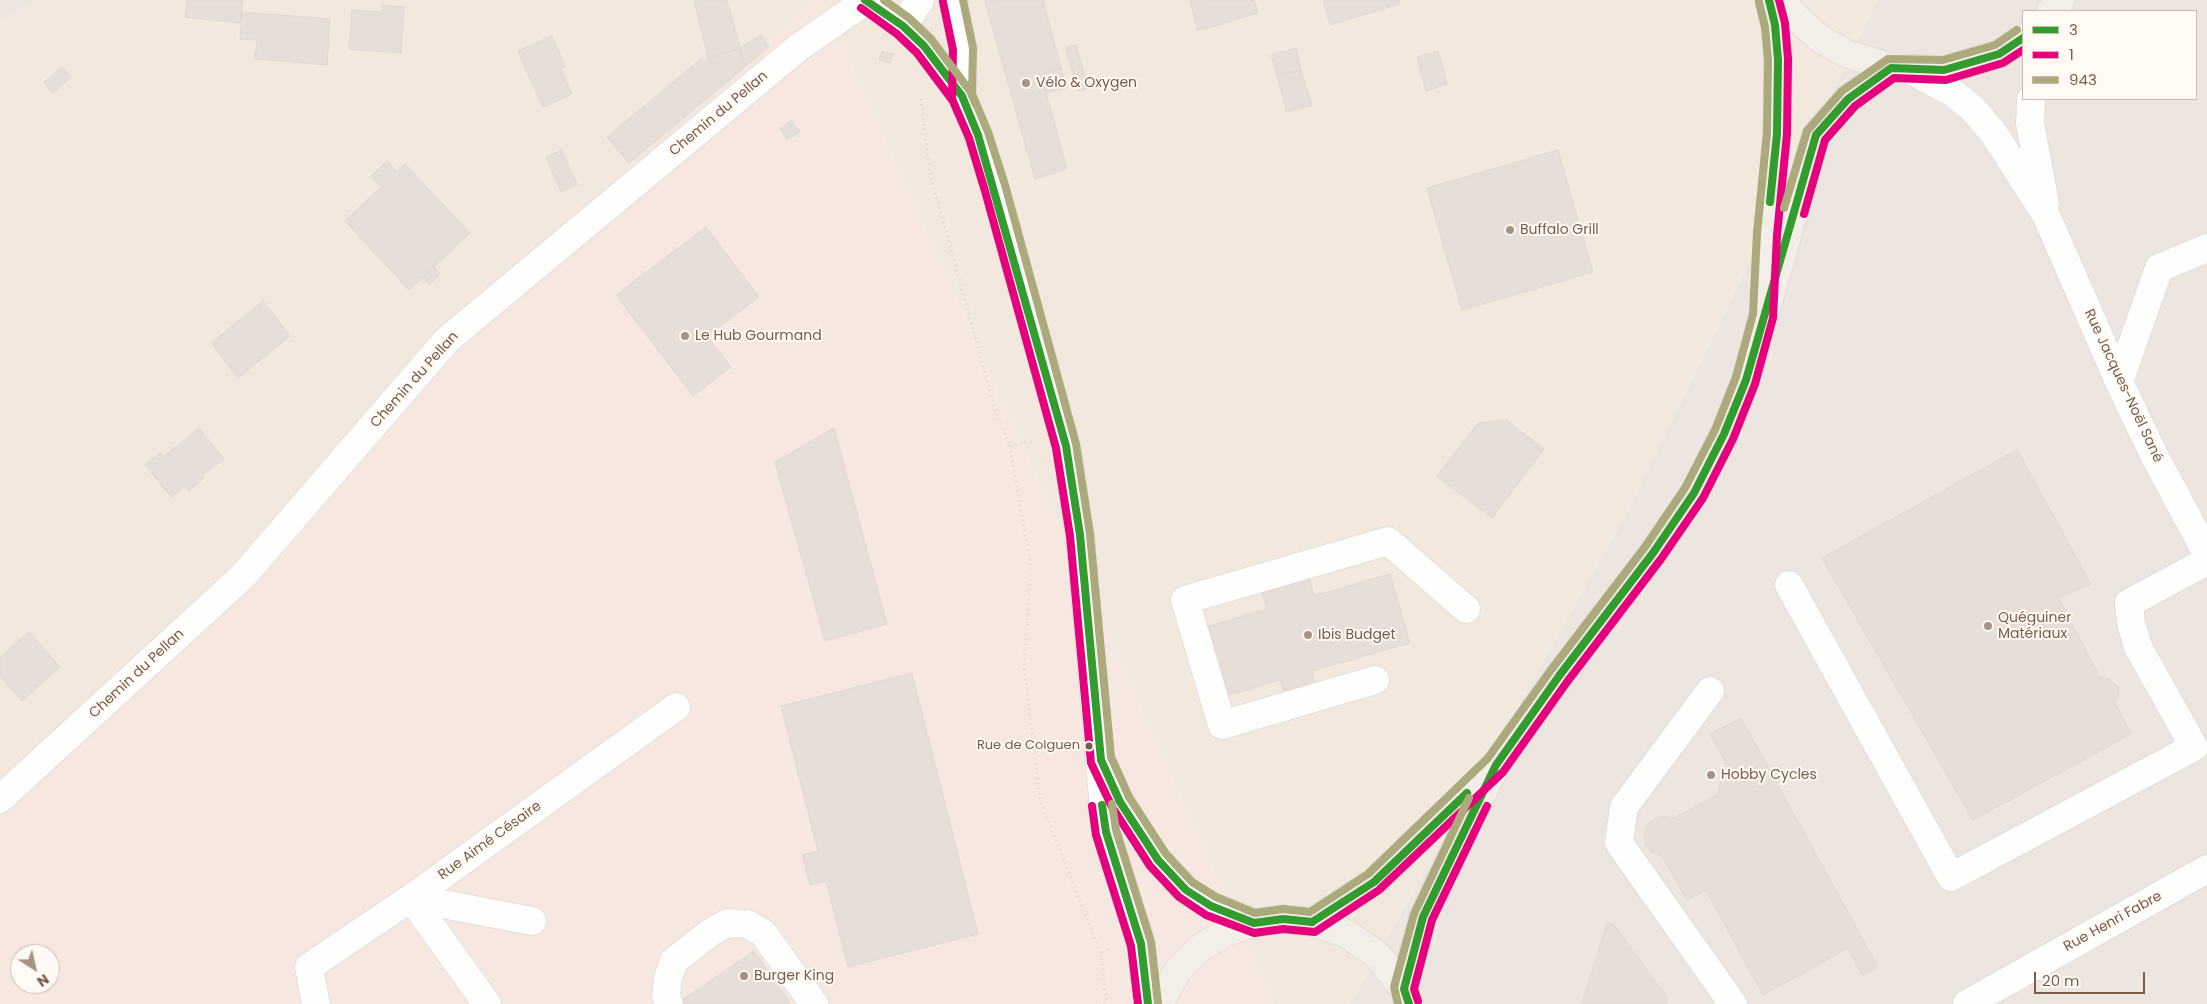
<!DOCTYPE html>
<html>
<head>
<meta charset="utf-8">
<style>
  body { margin:0 }
  #map { position:relative; width:2207px; height:1004px; overflow:hidden; background:#f9f5f0; font-family:Poppins,sans-serif }
  canvas { display:block }
  .legend { position:absolute; left:2022px; top:10px; width:175px; height:90px; box-sizing:border-box; background:#fffaf3; border:1px solid #cabbb1; margin:0; padding:6px 9px; list-style:none; font-size:15px; color:#7a5c4d }
  .legend li { display:flex; align-items:center; gap:10px; height:25px }
  .legend b { width:25px; border:1px solid #cabbb1 }
  .north { position:absolute; left:10px; top:944px; width:50px; height:50px; box-sizing:border-box; background:#fffaf3; border:1px solid #cabbb1; border-radius:50%; rotate:145deg; font-size:14px; font-weight:700; line-height:20px; text-align:center; color:#7a5c4d }
  .north::after { content:''; display:block; margin:auto; width:18px; height:22px; background:#a69286; clip-path:polygon(50% 0,100% 100%,50% 72%,0 100%) }
  .scale { position:absolute; left:2034px; top:972px; width:111px; height:22px; box-sizing:border-box; border:2px solid #7a5c4d; border-top:0; padding-left:6px; font-size:15px; line-height:18px; white-space:nowrap; color:#7a5c4d; -webkit-text-stroke:4px #fffaf3; paint-order:stroke }
</style>
</head>
<body>
<div id="map">
<canvas width="2207" height="1004"></canvas>
<ul class="legend">
<li><b style="height:6px;background:#339c2e"></b>3</li>
<li><b style="height:6px;background:#e5007d"></b>1</li>
<li><b style="height:6px;background:#aca97c"></b>943</li>
</ul>
<div class="north">N</div>
<div class="scale">20 m</div>
</div>
<script>
const c = document.querySelector('canvas').getContext('2d');
c.lineJoin = 'round';
function fill(path, color) { c.fillStyle = color; c.fill(path, 'evenodd'); }
const shape = rows => new Path2D(rows.map(r => 'M' + r).join(''));
function trace(path, color, width, dash) { c.strokeStyle = color; c.lineWidth = width; c.lineCap = dash ? 'butt' : 'round'; c.setLineDash(dash || []); c.stroke(path); }
function label(font, color, halo, rows, align = 'center') {
  c.font = font + ' Poppins,sans-serif'; c.lineWidth = 4; c.setLineDash([]); c.textBaseline = 'middle'; c.strokeStyle = halo; c.fillStyle = color; for (const [text, x, y, turn = 0] of rows) {
    c.save(); c.translate(x, y); c.rotate((+turn || 0) * Math.PI / 180); c.textAlign = isNaN(turn) ? turn : align; if (halo) c.strokeText(text, 0, 0); c.fillText(text, 0, 0); c.restore();
  }
}
const residential = shape([
  [37,0,815,0,0,790,0,20],
  [822,0,1877,0,1630,507,1350,1004,1274,1004]
]);
const commercial = shape([
  [815,0,822,0,1274,1004,0,1004,0,790],
  [20,954,50,954,50,984,20,984]
]);
const industrial = shape([
  [0,0,37,0,0,20],
  [1877,0,2207,0,2207,1004,1350,1004,1630,507],
  [2023,11,2196,11,2196,99,2023,99]
]);
const building = shape([
  [187,0,243,0,240,23,185,17,187,0],
  [694,0,727,0,740,48,708,58,694,0],
  [1043,0,1061,68,1041,74,1067,169,1035,179,985,1,1043,0],
  [1254,0,1258,13,1198,31,1190,1,1254,0],
  [1323,0,1399,0,1400,4,1330,25,1323,0],
  [382,5,404,7,401,53,349,49,352,10,382,12,382,5],
  [242,12,330,19,327,65,255,59,257,40,240,39,242,12],
  [761,35,769,47,745,67,740,48,761,35],
  [552,36,565,67,561,69,572,94,543,107,518,51,552,36],
  [1076,45,1088,88,1078,91,1066,48,1076,45],
  [740,48,745,67,629,163,607,137,702,58,704,61,740,48],
  [1296,48,1301,70,1277,76,1271,55,1296,48],
  [882,51,893,54,890,63,879,59,882,51],
  [1438,51,1447,84,1426,91,1417,57,1438,51],
  [62,67,71,77,53,93,44,82,62,67],
  [1061,68,1067,88,1046,93,1041,74,1061,68],
  [1301,70,1312,105,1287,112,1277,76,1301,70],
  [791,120,800,132,787,140,780,129,791,120],
  [562,150,577,185,561,192,546,157,562,150],
  [1558,150,1593,272,1462,310,1427,188,1558,150],
  [387,161,397,172,405,164,470,233,409,290,345,221,381,187,371,176,387,161],
  [706,227,759,297,707,336,731,367,693,396,616,295,706,227],
  [434,267,440,274,429,285,422,278,434,267],
  [263,301,290,336,238,378,211,343,263,301],
  [1506,420,1544,449,1492,518,1437,476,1478,423,1506,420],
  [199,428,224,459,202,476,204,478,189,491,185,486,171,497,145,465,160,453,163,457,199,428],
  [834,428,887,624,825,641,775,462,834,428],
  [2017,450,2091,584,2058,598,2100,677,2109,679,2118,687,2119,696,2114,701,2131,734,1973,820,1822,558,2017,450],
  [1390,574,1410,643,1312,671,1316,687,1285,696,1280,680,1226,696,1206,627,1267,609,1262,592,1309,578,1314,596,1390,574],
  [29,632,60,667,22,701,0,677,0,657,29,632],
  [912,673,978,934,848,967,826,881,810,885,802,855,818,851,781,706,912,673],
  [1741,718,1878,967,1862,975,1848,948,1763,995,1706,890,1687,900,1662,856,1653,853,1646,845,1644,835,1647,825,1655,818,1663,816,1674,818,1717,795,1726,762,1710,734,1741,718],
  [1607,923,1614,925,1667,997,1666,1004,1582,1004,1607,923],
  [754,951,791,1004,685,1004,682,1000,754,951]
]);
const path = shape([
  [921,99,930,174,995,409,1010,446,1031,441],
  [1010,446,1031,567,1024,665,1040,800,1101,954,1109,949],
  [1101,954,1106,999,1104,1004]
]);
const minor = shape([
  [865,0,903,26,924,46,962,96,978,135,995,188,1066,446,1080,535,1106,832,1141,944,1148,1004],
  [953,0,963,49,962,96],
  [903,26,920,0],
  [1910,70,1953,93,1973,109,1994,134,2046,215,2119,382,2155,457,2207,554],
  [2031,99,2030,123,2045,203],
  [2119,382,2159,268,2207,248],
  [1789,585,1951,877,2194,747,2138,647,2131,623,2129,603,2207,561],
  [1375,680,1222,725,1185,600,1388,541,1466,609],
  [1710,691,1624,807,1619,843,1733,1004],
  [1106,772,1120,802,1142,838,1158,860,1186,890,1211,906,1254,923],
  [0,799,243,576,447,340,799,47,867,0],
  [316,1004,309,967,411,898,532,921],
  [487,1004,411,898,676,707],
  [669,1004,666,995,668,978,674,961,711,932,728,923,747,924,763,933,814,1004],
  [1967,1004,2207,869]
]);
const major = shape([
  [1781,0,1796,17,1818,37,1845,53,1891,68,1944,70,1999,54,2023,38],
  [2051,11,2061,0],
  [1765,270,1777,134,1778,60,1775,25,1769,0],
  [1312,922,1374,882,1484,777],
  [1404,989,1423,917,1496,765,1559,676,1653,553,1694,493,1724,434,1746,380,1816,135,1848,99,1891,68],
  [1159,1004,1178,970,1199,949,1225,933,1254,923,1283,919,1312,922,1347,934,1377,955,1404,989,1409,1003]
]);
const bus1 = shape([
  [865,0,903,26,924,46,962,96,978,135,1066,446,1080,535,1101,760,1120,802,1158,860,1186,890,1211,906,1254,923,1283,919,1312,922],
  [1769,0,1775,25,1778,60,1777,134,1770,202],
  [1102,805,1106,832,1141,944,1148,1004],
  [1312,922,1374,882,1467,793],
  [1409,1004,1404,989,1423,917,1496,765,1559,676,1653,553,1694,493,1724,434,1746,380,1816,135,1848,99,1891,68,1944,70,1999,54,2023,38]
]);
const bus2 = shape([
  [943,2,953,50,952,99,969,138,985,191,1056,448,1070,536,1091,763,1112,807,1150,866,1179,897,1206,915,1254,933,1283,929,1315,932,1379,890,1503,772,1567,682,1661,559,1703,498,1733,439,1755,384,1773,318,1777,235,1787,134,1788,59,1785,23,1779,0],
  [861,8,897,34,917,53,953,101,958,113],
  [1804,214,1825,140,1855,106,1894,78,1946,80,2003,63,2023,50],
  [1092,806,1096,835,1131,946,1138,1004],
  [1418,1001,1414,989,1432,920,1487,806]
]);
const bus3 = shape([
  [884,0,909,18,931,39,970,91,976,105],
  [963,0,973,48,972,94,988,132,1005,185,1076,444,1090,534,1111,757,1129,797,1166,854,1192,882,1216,897,1255,913,1283,909,1310,912,1368,874,1488,758,1551,670,1645,547,1685,488,1715,430,1736,377,1753,314,1757,233,1767,133,1768,60,1765,27,1759,2],
  [1784,208,1807,131,1842,91,1888,59,1943,60,1995,45,2017,30],
  [1112,804,1116,830,1151,942,1158,1003],
  [1398,1004,1394,987,1414,914,1469,798]
]);
const markers = [
  [1026,83,5,"#a69286"],
  [1510,230,5,"#a69286"],
  [685,336,5,"#a69286"],
  [1988,626,5,"#a69286"],
  [1308,635,5,"#a69286"],
  [1089,746,4.5,"#7a5c4d"],
  [1711,775,5,"#a69286"],
  [744,976,5,"#a69286"]
];
const busNames = [
  ["Rue de Colguen",1080,746]
];
const poiNames = [
  ["Vélo & Oxygen",1036,83],
  ["Buffalo Grill",1520,230],
  ["Le Hub Gourmand",695,336],
  ["Quéguiner",1998,618],
  ["Matériaux",1998,634],
  ["Ibis Budget",1318,635],
  ["Hobby Cycles",1721,775],
  ["Burger King",754,976]
];
const streetNames = [
  ["Chemin du Pellan",719,114,-40],
  ["Chemin du Pellan",415,380,-48],
  ["Rue Jacques-Noël Sané",2123,386,65],
  ["Chemin du Pellan",137,674,-43],
  ["Rue Aimé Césaire",490,841,-36],
  ["Rue Henri Fabre",2113,922,-29]
];
fill(residential, '#f2e8de');
fill(commercial, '#f6e8e1');
fill(industrial, '#ede5e0');
fill(building, '#e6ded7');
trace(building, '#e2d8d2', 1);
trace(minor, '#d7d1cb', 29);
trace(major, '#dad1cc', 29);
trace(path, '#dcd5d0', 3, [1, 4]);
trace(minor, '#fefefd', 28);
trace(major, '#f3eee8', 28);
trace(bus1, '#339c2e', 8);
trace(bus2, '#e5007d', 8);
trace(bus3, '#aca97c', 8);
for (const [x, y, r, color] of markers) { const dot = new Path2D(); dot.arc(x, y, r, 0, 2 * Math.PI); c.fillStyle = color; c.fill(dot); trace(dot, '#fffaf3', 2); }
label('13px', '#7a5c4d', '#fffaf3', busNames, 'right');
label('14px', '#7a5c4d', '#fffaf3', poiNames, 'left');
label('14px', '#7a5c4d', '#fffaf3', streetNames);
</script>
</body>
</html>
